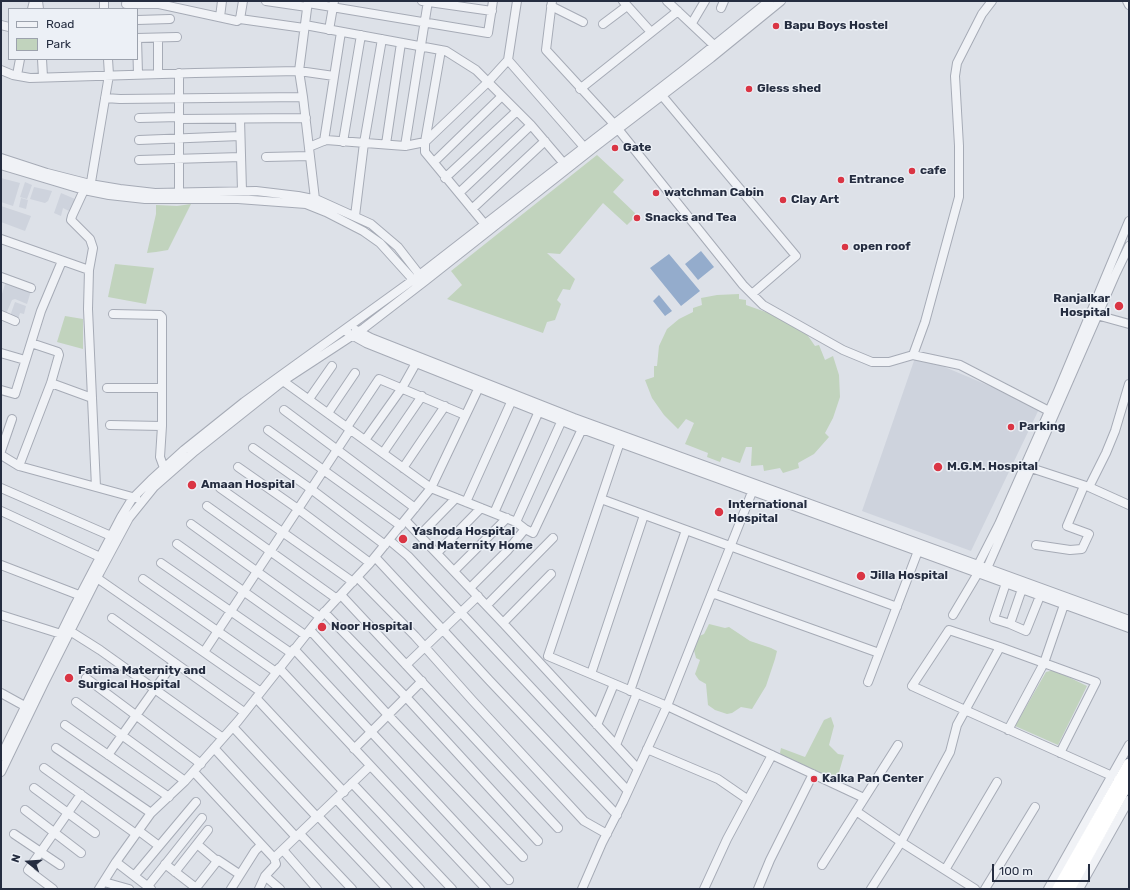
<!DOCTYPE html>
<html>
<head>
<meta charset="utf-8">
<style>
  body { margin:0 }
  #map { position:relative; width:1130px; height:890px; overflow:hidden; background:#dde1e8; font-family:Rubik,sans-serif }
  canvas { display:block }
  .frame { position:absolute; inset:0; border:2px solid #252d40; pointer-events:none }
  .legend { position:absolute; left:8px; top:8px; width:130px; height:52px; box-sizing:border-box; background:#ecf0f6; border:1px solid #9ca2ad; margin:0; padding:5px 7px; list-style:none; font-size:12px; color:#252d40 }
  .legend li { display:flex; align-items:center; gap:8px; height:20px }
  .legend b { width:20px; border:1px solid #9ca2ad }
  .north { position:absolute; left:8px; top:842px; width:40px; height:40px; -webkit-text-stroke:3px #ecf0f6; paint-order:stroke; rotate:287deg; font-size:11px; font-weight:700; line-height:16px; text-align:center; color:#252d40 }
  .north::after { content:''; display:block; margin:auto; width:14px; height:18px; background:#252d40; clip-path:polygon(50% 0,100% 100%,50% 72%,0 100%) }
  .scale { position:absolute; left:992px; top:864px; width:98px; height:18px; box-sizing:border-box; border:2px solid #252d40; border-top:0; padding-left:5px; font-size:12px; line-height:14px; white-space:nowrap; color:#252d40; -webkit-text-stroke:3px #ecf0f6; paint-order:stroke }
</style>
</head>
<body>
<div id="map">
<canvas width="1130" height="890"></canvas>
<div class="frame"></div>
<ul class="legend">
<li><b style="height:5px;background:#f0f2f6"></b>Road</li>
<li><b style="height:11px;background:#c1d3bd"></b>Park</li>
</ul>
<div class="north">N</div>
<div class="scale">100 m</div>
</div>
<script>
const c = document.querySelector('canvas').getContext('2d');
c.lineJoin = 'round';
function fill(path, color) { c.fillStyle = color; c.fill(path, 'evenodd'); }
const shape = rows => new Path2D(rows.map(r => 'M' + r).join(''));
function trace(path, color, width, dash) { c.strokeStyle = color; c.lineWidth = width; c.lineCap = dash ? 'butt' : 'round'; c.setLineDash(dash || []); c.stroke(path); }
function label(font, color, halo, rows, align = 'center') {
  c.font = font + ' Rubik,sans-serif'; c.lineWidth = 3; c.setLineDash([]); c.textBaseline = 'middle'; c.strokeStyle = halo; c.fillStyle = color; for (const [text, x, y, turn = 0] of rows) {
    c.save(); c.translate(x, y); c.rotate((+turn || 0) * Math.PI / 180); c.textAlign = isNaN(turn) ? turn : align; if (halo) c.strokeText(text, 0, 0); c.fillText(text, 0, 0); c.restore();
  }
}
const built = shape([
  [1,178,20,183,13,206,1,202],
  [25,182,32,185,27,199,20,197],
  [34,187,52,191,48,201,45,203,30,199],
  [61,193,75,199,71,212,63,208,61,216,54,213],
  [21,198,28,200,26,209,19,207],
  [1,206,31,216,25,231,1,222],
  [6,281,31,291,27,304,15,299,12,300,6,314,1,312,1,297],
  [15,302,26,306,24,314,20,313,18,319,10,316],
  [916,355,1040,407,971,551,862,511]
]);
const green = shape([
  [597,155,624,180,613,192,637,215,627,225,603,203,560,254,547,253,575,279,570,290,563,289,557,300,561,304,555,320,547,322,543,333,447,299,462,285,451,271],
  [191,204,168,250,156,252,147,253,156,214,156,205,177,206],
  [115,264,154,268,146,304,108,297],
  [739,294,739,299,746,300,746,305,780,317,806,333,815,346,819,345,825,360,833,356,839,375,840,397,833,418,825,433,829,437,814,454,798,463,799,468,783,473,780,468,764,471,763,465,751,466,752,447,746,447,740,463,722,457,720,462,707,457,708,453,685,444,694,423,686,419,678,429,664,415,652,398,645,380,654,377,654,366,657,366,659,346,667,329,679,319,693,312,693,308,702,305,701,298,717,295],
  [65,316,83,319,83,349,57,342],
  [709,624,725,628,729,627,750,641,771,648,777,651,775,659,766,686,752,709,741,707,732,713,727,714,715,710,708,705,706,684,699,680,695,674,700,660,696,658,693,646,697,637,704,634],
  [1054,670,1087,686,1058,745,1015,726,1046,672],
  [831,717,834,726,829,745,838,754,844,755,837,779,803,767,798,762,784,758,780,753,781,748,805,757,824,720]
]);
const water = shape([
  [701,251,714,267,698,280,685,264],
  [669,254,700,291,681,306,650,268],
  [659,295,672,311,665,316,653,301]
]);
const minor = shape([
  [38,1,39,9],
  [104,1,104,9],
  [266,1,307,7],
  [308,1,299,71,303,97,315,199],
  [422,1,492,11],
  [517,1,508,60,584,147],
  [552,1,546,50,614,124,743,285,763,305,843,350,872,362,889,362,913,355,960,365,1049,411],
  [623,1,651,32],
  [667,1,718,49],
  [1127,1,1129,5],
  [308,3,488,33,493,1],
  [126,4,159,4,237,21,240,19,304,28],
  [551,6,583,22],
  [721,8,724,1],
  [32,9,34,1],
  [220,17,222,1],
  [240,19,243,1],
  [137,20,170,19],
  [692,23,705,1],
  [603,24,627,6],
  [1,25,9,27],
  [305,25,446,51,476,70,531,125,566,166],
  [329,30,334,1],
  [137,38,177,37],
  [137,38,138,74],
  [158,38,158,74],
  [441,50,425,142,425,152,487,227],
  [42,59,43,77],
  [1,70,13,75,30,78,195,73,299,71,334,76],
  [179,73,179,197],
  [17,75,20,59],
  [580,89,678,11],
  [659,92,796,256,752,294],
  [105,98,120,99,303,97],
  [139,118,179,117],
  [179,119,306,118],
  [240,119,242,191],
  [139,140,240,136],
  [324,141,341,32],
  [343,142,361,35],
  [386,144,401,43],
  [405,146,428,1],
  [309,147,326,140,405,146,425,142,488,82,508,60],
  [266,157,310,156],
  [1,158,47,173,90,184,120,189,155,193,256,191,298,196,318,200,371,224,398,247,422,278],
  [139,160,241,157],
  [434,162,502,96],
  [1,165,84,190,109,195,145,199,238,199,306,204,326,212,363,231,380,243,417,284],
  [445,178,517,111],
  [90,188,109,75,108,59],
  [84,190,72,216,71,220,90,239,93,248,89,270,88,309,96,487],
  [459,193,531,125],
  [472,209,545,141],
  [355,216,364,143,382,39],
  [1,239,89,270],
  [1,277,31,288],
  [113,314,160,315,162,317,162,426,160,457,164,468],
  [1093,314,1129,324],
  [1,315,15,321],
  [356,330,371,338,574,418,1129,620],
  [348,333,366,343,582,429,1129,628],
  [31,343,58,352,59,355,51,383,19,466,136,498],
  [1,353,25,360],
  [913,355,925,322,959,197,959,146,955,76,957,63,982,14,992,1],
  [283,381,431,488,516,522,525,529,533,533,582,429],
  [51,383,92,398],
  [107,388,161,388],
  [1,390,15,394,41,311,62,261],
  [309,399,332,366],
  [284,410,415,508],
  [328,413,355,373],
  [110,425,162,426],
  [347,427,379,379,465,415],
  [268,430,401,526],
  [365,440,402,388,416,363],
  [620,442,548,656,667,706,864,798],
  [253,448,311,489,385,545],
  [1,451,12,419],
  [383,453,422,396],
  [1,455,19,466],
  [238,467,298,509,370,563],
  [403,468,445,406],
  [1031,468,1089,487,1129,505],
  [1089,487,1106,453,1115,431,1129,384],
  [1,488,111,536],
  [220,488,353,582],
  [601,499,897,607],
  [466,502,512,400],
  [207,506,337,599],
  [1,511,100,557],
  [494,513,539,411],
  [405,520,503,623,638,769],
  [516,522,562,420],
  [191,524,320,617],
  [420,535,456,498],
  [389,540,408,556,628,791],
  [177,544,305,635],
  [1036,545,1070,550,1082,549,1089,534,1067,526,1084,486],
  [437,553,481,508],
  [375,557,443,630,489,680,617,815],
  [161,563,291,653],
  [1,565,84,597],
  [976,569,999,524,1058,391,1129,221],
  [454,571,507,518],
  [985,573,1116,273,1129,246],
  [357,577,415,636,472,700,584,821,607,834],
  [97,578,261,692],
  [143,579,276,672],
  [1006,583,994,619,1010,624,1022,589],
  [470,588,507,551,525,529],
  [712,593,879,653],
  [341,595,558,828],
  [487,605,553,538],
  [324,612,406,697,538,841],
  [1,615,61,634],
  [953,615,978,573],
  [112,618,244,712],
  [503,623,551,574],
  [1010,624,1026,631,1040,596],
  [310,630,388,715,523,857],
  [70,631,100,650,223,738],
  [294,649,509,880],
  [204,652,350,430],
  [406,665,478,596],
  [279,668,486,889],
  [591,674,644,515],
  [86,678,201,764],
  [868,682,918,551],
  [630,691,686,530],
  [1,693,30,709],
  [256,698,344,792],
  [76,702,185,781],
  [65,725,169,797],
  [597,725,614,684],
  [233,727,317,817],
  [1008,730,1044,663,1066,599],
  [616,745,637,693],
  [56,748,151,813],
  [214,748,296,837],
  [354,749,422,681],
  [647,749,718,779,747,799],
  [1060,753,1096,682,1000,647,949,630,912,686,965,710,1112,776],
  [108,755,174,662],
  [1,756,75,605,121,517,132,499,151,480,184,450,244,402,413,280,685,69,769,1],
  [44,768,136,834],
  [1,772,44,683,100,572,129,518,154,487,195,451,283,381,364,328,425,281,596,146,711,58,781,1],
  [194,772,274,858,276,864,265,876,259,889],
  [352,783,452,889],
  [34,788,95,833],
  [336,799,420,889],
  [25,810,81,853],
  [856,811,901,842,975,889],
  [318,816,387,889],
  [139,831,159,846],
  [14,834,60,865],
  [300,834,352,889],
  [197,844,217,861],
  [283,850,317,889],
  [274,858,370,766],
  [116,862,151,889],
  [165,864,196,888,218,860,239,874],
  [822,865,898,745],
  [945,870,997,782],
  [175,872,208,830],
  [134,876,196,802],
  [265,876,280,889],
  [104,882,129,889],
  [148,886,202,818],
  [53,889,28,870,81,794],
  [99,889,116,862,151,813,185,781,238,721,320,617,370,563,431,488,481,383],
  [231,889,255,851,261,845],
  [582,889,602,843,623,802,667,706,754,487],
  [704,889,727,839,772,755],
  [758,889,770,860,813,774],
  [871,889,901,842,950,752,957,725,1000,647],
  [985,889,1035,807],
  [1048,889,1129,745],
  [1079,889,1129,800]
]);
const highway = shape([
  [1058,889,1129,764],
  [1069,889,1129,781]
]);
const markers = [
  [776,26,4,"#da3544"],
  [749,89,4,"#da3544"],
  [615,148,4,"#da3544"],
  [912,171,4,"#da3544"],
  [841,180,4,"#da3544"],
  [656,193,4,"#da3544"],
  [783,200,4,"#da3544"],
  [637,218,4,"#da3544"],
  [845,247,4,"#da3544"],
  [1119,306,5,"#da3544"],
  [1011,427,4,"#da3544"],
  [938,467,5,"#da3544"],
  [192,485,5,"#da3544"],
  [719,512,5,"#da3544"],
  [403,539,5,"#da3544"],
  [861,576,5,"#da3544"],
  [322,627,5,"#da3544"],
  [69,678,5,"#da3544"],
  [814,779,4,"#da3544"]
];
const poiNames = [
  ["Bapu Boys Hostel",784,26],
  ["Gless shed",757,89],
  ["Gate",623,148],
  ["cafe",920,171],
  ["Entrance",849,180],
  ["watchman Cabin",664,193],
  ["Clay Art",791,200],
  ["Snacks and Tea",645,218],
  ["open roof",853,247],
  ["Ranjalkar",1110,299,"right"],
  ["Hospital",1110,313,"right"],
  ["Parking",1019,427],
  ["M.G.M. Hospital",947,467],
  ["Amaan Hospital",201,485],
  ["International",728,505],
  ["Hospital",728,519],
  ["Yashoda Hospital",412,532],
  ["and Maternity Home",412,546],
  ["Jilla Hospital",870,576],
  ["Noor Hospital",331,627],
  ["Fatima Maternity and",78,671],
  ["Surgical Hospital",78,685],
  ["Kalka Pan Center",822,779]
];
fill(built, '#ced3dd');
fill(green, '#c1d3bd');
fill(water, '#94accc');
trace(minor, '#a6abb6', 10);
trace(highway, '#838da0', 13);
trace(minor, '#f0f2f6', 8);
trace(highway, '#fff', 11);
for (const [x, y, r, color] of markers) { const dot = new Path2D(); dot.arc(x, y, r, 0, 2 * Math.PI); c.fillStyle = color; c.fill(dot); trace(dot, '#ecf0f6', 1.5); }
label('bold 12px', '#252d40', '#ecf0f6', poiNames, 'left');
</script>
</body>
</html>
